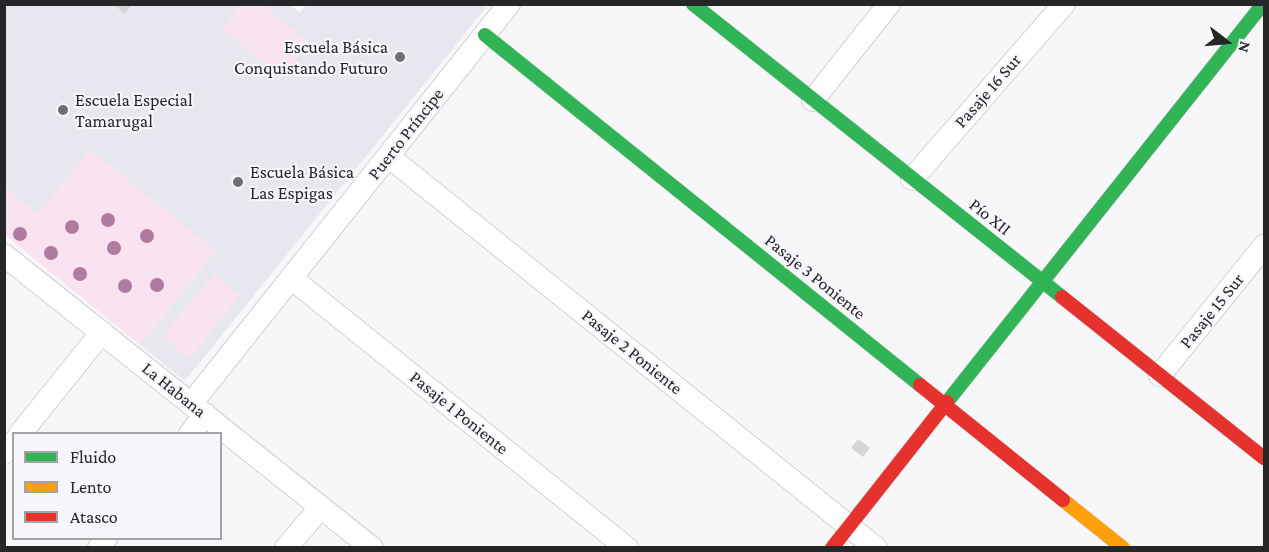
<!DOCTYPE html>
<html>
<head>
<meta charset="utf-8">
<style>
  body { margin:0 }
  #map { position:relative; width:1269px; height:552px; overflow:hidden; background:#f7f7fa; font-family:"Crimson Pro",serif }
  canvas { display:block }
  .frame { position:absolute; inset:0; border:6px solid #252627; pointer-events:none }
  .legend { position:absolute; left:12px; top:432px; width:210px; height:108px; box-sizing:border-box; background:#f6f6fb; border:2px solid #a2a3a6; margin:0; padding:8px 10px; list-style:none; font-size:18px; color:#252627 }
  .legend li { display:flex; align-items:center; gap:12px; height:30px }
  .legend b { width:30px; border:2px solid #a2a3a6 }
  .north { position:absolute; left:1197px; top:12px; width:60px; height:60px; -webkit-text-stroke:4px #f6f6fb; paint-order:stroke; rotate:106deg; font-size:16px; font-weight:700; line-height:24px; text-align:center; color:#252627 }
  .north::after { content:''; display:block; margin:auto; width:21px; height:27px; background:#252627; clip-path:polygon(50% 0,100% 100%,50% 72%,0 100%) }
</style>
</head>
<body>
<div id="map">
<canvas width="1269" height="552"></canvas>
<div class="frame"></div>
<ul class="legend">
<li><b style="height:8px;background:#30b455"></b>Fluido</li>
<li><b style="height:8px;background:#ff9f0a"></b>Lento</li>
<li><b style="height:8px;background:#e5322d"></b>Atasco</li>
</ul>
<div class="north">N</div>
</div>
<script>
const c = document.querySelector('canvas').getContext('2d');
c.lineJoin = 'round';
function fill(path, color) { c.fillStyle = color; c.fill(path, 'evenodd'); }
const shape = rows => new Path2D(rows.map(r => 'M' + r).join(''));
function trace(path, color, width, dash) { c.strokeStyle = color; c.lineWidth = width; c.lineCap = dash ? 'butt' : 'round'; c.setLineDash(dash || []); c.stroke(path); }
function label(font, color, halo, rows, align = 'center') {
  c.font = font + ' "Crimson Pro",serif'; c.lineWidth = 4.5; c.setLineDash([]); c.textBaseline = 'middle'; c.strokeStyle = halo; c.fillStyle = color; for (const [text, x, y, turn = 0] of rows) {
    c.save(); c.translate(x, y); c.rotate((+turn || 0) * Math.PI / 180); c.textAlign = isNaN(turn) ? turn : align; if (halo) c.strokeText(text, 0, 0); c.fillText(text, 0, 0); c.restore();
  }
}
const built = shape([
  [289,4,300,13,307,4,488,5,185,381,140,345,216,251,38,214,5,188,4,5]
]);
const green = shape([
  [242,4,263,5,310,43,281,78,222,29],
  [90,149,216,251,140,345,5,235,5,188,38,214],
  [214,273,240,295,189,359,162,337]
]);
const building = shape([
  [113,4,132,4,125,14],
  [858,439,870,448,863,457,851,448]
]);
const street = shape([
  [813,100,889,4],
  [388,156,876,548],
  [912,179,1064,4],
  [4,255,372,548],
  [291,278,627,548],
  [1160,375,1264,246],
  [191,404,509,4],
  [20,434,102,332],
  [190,434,205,414],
  [4,453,14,442],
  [99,548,106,538],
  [286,548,321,507]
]);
const fast = shape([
  [693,4,1062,297],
  [485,35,920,385],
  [947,402,1263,4]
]);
const slow = shape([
  [1063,500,1123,548]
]);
const jam = shape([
  [1062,297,1264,458],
  [920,385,1063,500],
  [832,548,947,402]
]);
const trees = [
  [108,220],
  [72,227],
  [20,234],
  [147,236],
  [114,248],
  [51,253],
  [80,274],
  [157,285],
  [125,286]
];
const markers = [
  [400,57,6,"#6e6f71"],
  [63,110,6,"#6e6f71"],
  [238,182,6,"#6e6f71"]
];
const poiNames = [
  ["Escuela Básica",388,47,"right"],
  ["Conquistando Futuro",388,68,"right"],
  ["Escuela Especial",75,100],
  ["Tamarugal",75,121],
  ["Escuela Básica",250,172],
  ["Las Espigas",250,193]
];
const streetNames = [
  ["Pasaje 16 Sur",988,91,-49],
  ["Puerto Príncipe",406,134,-52],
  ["Pío XII",990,217,38],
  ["Pasaje 3 Poniente",815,277,39],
  ["Pasaje 15 Sur",1212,311,-51],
  ["Pasaje 2 Poniente",632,352,39],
  ["La Habana",174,390,39],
  ["Pasaje 1 Poniente",459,413,39]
];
fill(built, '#e7e7ef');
fill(green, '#f9e3f0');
fill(building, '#d6d5d8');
trace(street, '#d1d1d3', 24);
trace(fast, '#d1d1d3', 15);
trace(slow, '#d1d1d3', 15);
trace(jam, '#d1d1d3', 15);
trace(street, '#fefefe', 22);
trace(fast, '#30b455', 14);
trace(slow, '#ff9f0a', 14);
trace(jam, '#e5322d', 14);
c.fillStyle = '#ad7c9e';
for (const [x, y] of trees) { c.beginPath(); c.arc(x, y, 7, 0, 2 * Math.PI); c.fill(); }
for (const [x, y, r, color] of markers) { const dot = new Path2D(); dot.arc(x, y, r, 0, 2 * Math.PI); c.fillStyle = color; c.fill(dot); trace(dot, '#f6f6fb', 2); }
label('18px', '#252627', '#f6f6fb', poiNames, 'left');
label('18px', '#252627', '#f6f6fb', streetNames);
</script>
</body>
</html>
